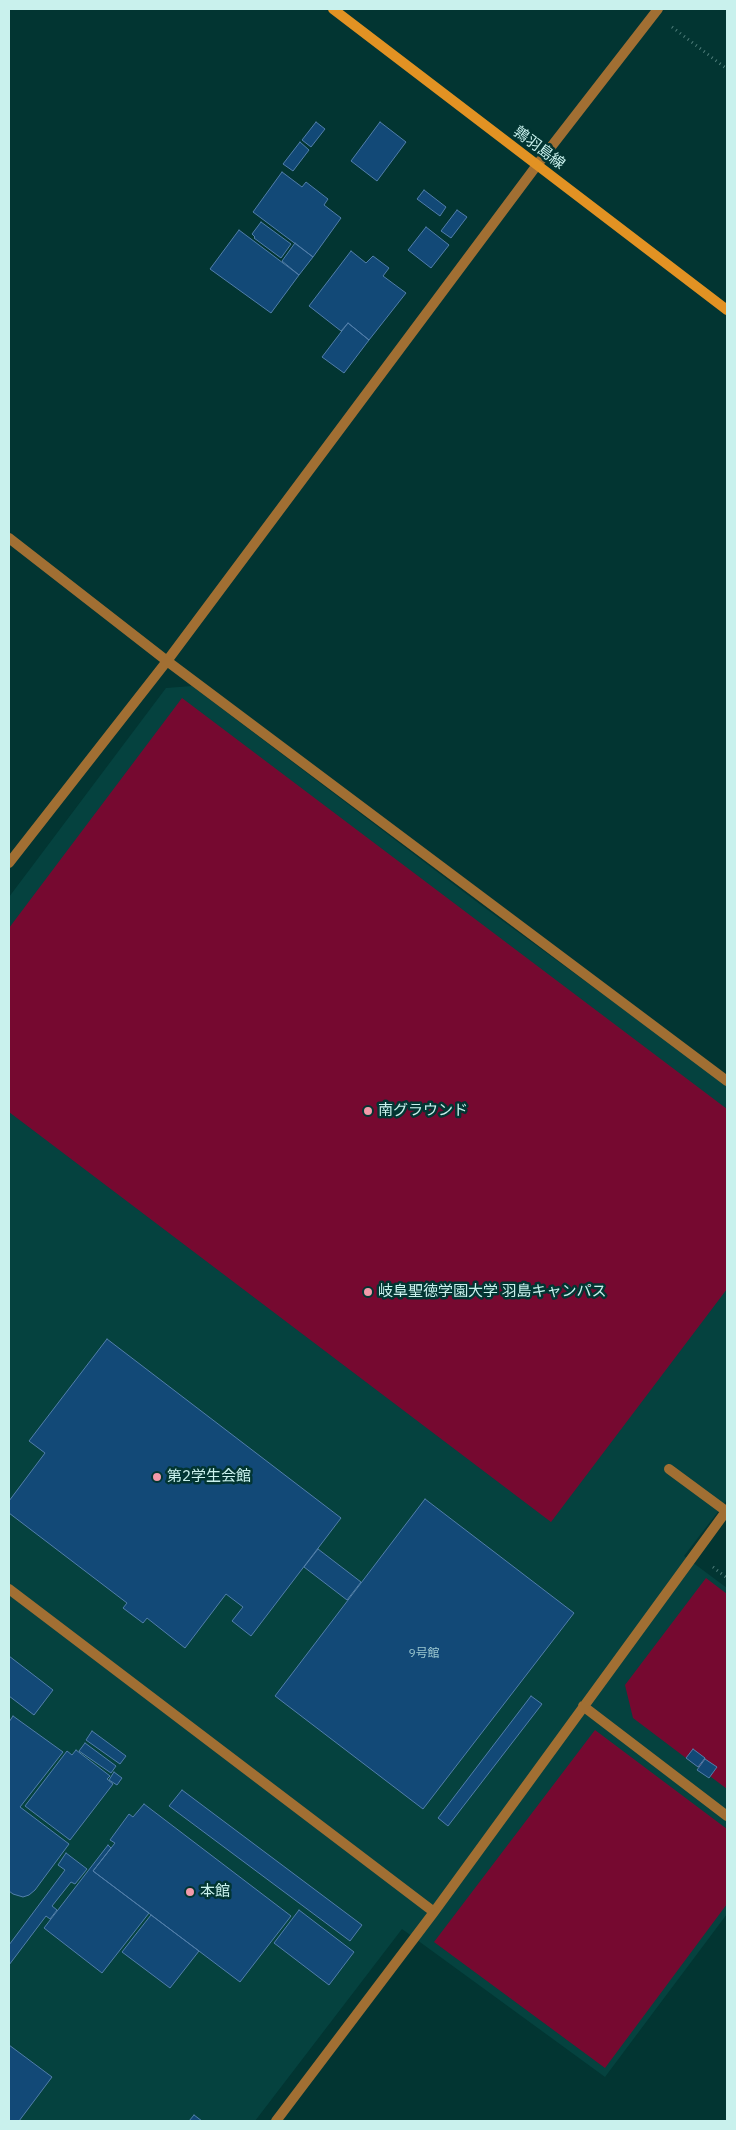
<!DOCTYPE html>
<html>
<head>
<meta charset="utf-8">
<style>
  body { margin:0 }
  #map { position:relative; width:736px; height:2130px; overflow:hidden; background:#023532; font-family:"IBM Plex Sans",sans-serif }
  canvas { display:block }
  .frame { position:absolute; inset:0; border:10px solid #c9f1ed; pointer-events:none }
</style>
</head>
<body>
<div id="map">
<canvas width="736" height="2130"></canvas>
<div class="frame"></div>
</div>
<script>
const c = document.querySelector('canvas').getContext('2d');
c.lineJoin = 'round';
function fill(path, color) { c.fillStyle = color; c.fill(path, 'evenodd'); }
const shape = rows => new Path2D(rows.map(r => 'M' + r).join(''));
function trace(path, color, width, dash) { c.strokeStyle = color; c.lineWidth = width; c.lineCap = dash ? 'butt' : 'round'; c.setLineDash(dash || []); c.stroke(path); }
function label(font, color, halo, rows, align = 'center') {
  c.font = font + ' "IBM Plex Sans","Noto Sans JP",sans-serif'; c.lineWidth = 5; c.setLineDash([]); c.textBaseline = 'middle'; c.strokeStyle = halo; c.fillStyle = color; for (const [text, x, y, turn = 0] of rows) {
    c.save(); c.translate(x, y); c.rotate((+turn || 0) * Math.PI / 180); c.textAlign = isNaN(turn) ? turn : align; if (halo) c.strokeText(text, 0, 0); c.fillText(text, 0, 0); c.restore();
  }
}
const built = shape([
  [192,686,481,905,727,1085,727,1500,684,1556,727,1588,727,1914,605,2077,402,1929,255,2121,9,2121,9,897,166,688]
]);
const green = shape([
  [182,698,727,1109,727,1289,551,1522,9,1112,9,928],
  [706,1578,727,1594,727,1789,633,1718,625,1685],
  [595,1730,727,1829,727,1904,605,2068,434,1942]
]);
const building = shape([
  [316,122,325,129,311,147,302,140,316,122],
  [380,122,406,142,377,181,351,161,380,122],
  [300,142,309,150,293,171,283,164,300,142],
  [282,172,302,187,306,182,328,199,324,205,341,218,313,257,253,212,282,172],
  [424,190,446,207,440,216,417,199,424,190],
  [457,210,467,217,451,238,441,231,457,210],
  [261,222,291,244,281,258,254,238,255,237,252,234,261,222],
  [426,227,449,245,431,268,408,250,426,227],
  [239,230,299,275,271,313,210,269,239,230],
  [295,243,313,257,299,275,282,261,295,243],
  [351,251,366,263,373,256,389,268,383,276,406,293,369,340,348,323,341,331,309,306,351,251],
  [348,323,369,340,344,373,322,357,348,323],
  [107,1339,341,1518,251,1636,232,1621,243,1607,226,1594,185,1648,147,1618,143,1623,123,1608,127,1603,9,1513,9,1501,45,1453,29,1441,107,1339],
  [425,1499,574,1613,423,1809,275,1696,425,1499],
  [318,1549,361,1582,347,1600,304,1567,318,1549],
  [9,1656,53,1690,34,1715,9,1696,9,1656],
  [531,1696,542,1704,448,1826,438,1818,531,1696],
  [13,1716,63,1752,20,1807,69,1844,35,1890,29,1895,23,1897,13,1894,9,1891,9,1722,13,1716],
  [92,1731,126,1756,120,1764,86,1740,92,1731],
  [85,1743,116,1766,111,1773,79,1751,85,1743],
  [693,1749,705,1758,698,1767,686,1758,693,1749],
  [76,1750,110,1776,107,1779,113,1784,70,1840,25,1806,67,1751,72,1755,76,1750],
  [705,1759,717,1767,709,1778,697,1770,705,1759],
  [114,1772,122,1778,117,1785,109,1780,114,1772],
  [182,1790,362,1925,350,1941,169,1806,182,1790],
  [144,1804,291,1916,240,1982,93,1871,115,1843,110,1840,129,1814,133,1817,144,1804],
  [108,1845,111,1848,93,1871,149,1913,102,1973,44,1928,108,1845],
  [66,1853,87,1869,75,1884,71,1882,52,1906,57,1910,50,1919,46,1916,9,1965,9,1945,65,1870,58,1865,66,1853],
  [299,1910,354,1952,329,1985,274,1943,299,1910],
  [151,1915,199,1951,170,1988,122,1952,151,1915],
  [9,2045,52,2077,19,2121,9,2121,9,2045],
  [194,2115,202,2121,189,2121,194,2115]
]);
const path = shape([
  [672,27,727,69],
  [713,1567,727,1578]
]);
const service = shape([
  [669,1469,726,1511]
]);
const minor = shape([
  [9,538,167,661,727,1081],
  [9,863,167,661,537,165,658,9],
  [9,1589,434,1912],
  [583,1706,727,1816],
  [276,2121,434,1912,727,1510]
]);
const secondary = shape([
  [333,9,727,310]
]);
const markers = [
  [368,1111,5,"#f39aaa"],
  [368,1292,5,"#f39aaa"],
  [157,1477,5,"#f39aaa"],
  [190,1892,5,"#f39aaa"]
];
const numberNames = [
  ["9号館",424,1654]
];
const streetNames = [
  ["鶉羽島線",539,148,37]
];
const poiNames = [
  ["南グラウンド",378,1111],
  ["岐阜聖徳学園大学 羽島キャンパス",378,1292],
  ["第2学生会館",167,1477],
  ["本館",200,1892]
];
fill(built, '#05423f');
fill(green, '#760930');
fill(building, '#124977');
trace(building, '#517eaa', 1);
trace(path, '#4f7d7a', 3, [1, 4]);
trace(service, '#a16f33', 10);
trace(minor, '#a16f33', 10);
trace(secondary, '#e29223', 10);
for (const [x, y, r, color] of markers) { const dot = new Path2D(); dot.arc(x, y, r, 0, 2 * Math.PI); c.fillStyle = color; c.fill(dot); trace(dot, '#023532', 2); }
label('12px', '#9bc7d0', null, numberNames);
label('15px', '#c9f1ed', '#023532', streetNames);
label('15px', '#c9f1ed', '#023532', poiNames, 'left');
</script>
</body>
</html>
